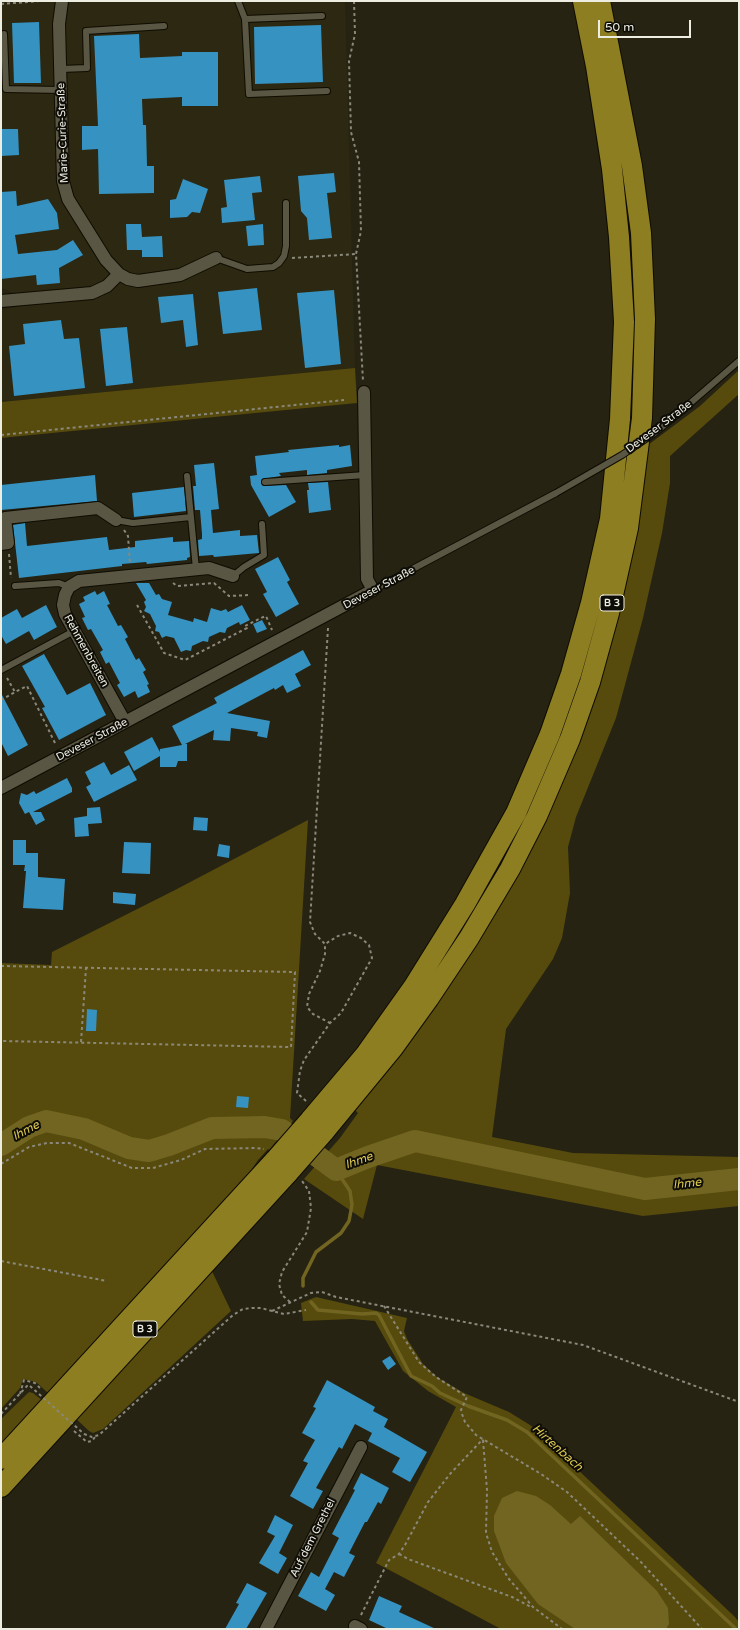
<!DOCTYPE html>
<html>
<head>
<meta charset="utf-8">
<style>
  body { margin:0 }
  #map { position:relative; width:740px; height:1630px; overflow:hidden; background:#262313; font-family:"Varela Round",sans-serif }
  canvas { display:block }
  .frame { position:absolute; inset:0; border:2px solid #eeede2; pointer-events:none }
  .scale { position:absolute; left:598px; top:20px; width:93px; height:18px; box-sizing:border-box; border:2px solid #eeede2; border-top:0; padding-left:5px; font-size:12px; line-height:14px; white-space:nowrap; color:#eeede2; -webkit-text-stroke:3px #0d0c06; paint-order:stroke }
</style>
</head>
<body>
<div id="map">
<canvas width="740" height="1630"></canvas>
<div class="frame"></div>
<div class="scale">50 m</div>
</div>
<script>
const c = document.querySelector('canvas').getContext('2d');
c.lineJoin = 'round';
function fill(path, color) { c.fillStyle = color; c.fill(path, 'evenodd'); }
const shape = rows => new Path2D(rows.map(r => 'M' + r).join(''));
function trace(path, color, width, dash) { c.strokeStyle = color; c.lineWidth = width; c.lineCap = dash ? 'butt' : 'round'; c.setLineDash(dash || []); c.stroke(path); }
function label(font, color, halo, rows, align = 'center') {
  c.font = font + ' "Varela Round",sans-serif'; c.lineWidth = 4; c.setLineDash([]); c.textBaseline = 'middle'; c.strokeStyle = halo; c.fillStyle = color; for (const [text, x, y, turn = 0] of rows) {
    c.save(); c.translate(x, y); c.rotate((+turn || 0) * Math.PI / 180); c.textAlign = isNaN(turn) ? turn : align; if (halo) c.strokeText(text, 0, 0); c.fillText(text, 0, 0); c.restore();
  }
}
const built = shape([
  [1,1,345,1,355,368,1,402,1,310,17,307,15,294,1,287]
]);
const green = shape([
  [355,368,357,403,1,438,1,402],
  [739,370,739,394,670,456,670,483,662,533,643,618,616,718,576,817,568,847,570,893,562,938,553,959,506,1029,492,1137,573,1153,739,1157,739,1206,643,1216,377,1165,363,1219,304,1179,340,1138,358,1113,353,1108,541,824,648,445,700,406],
  [308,820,290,1118,293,1121,269,1150,268,1149,258,1160,252,1169,254,1171,48,1393,36,1382,23,1379,20,1388,1,1409,1,963,51,965,52,952,177,889],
  [210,1267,231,1311,103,1429,93,1433,89,1431,72,1415],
  [316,1297,407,1318,404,1331,407,1339,423,1364,437,1377,464,1393,509,1412,530,1425,734,1616,739,1622,739,1629,501,1629,376,1563,456,1407,428,1391,403,1371,375,1321,352,1319,303,1321,301,1303],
  [29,1392,33,1393,43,1401,1,1449,1,1419]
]);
const water = shape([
  [517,1491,536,1496,550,1505,571,1524,580,1516,657,1591,668,1608,669,1624,666,1629,575,1629,538,1604,506,1563,494,1531,494,1516,502,1498]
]);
const stream = shape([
  [303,1286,303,1278,316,1252,341,1233,349,1221,352,1205,350,1191,336,1170],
  [311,1302,318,1310,362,1314,376,1313,379,1315,411,1376,432,1386,440,1393,468,1406,507,1420,527,1432,736,1629]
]);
const river = shape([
  [1,1145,29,1127,46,1121,84,1129,129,1148,149,1151,169,1145,212,1128,265,1127,282,1130,336,1170,368,1157,415,1141,645,1189,739,1179]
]);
const building = shape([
  [39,22,41,83,14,83,12,23],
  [321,25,323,82,255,84,254,27],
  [139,34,140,58,182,56,182,52,218,52,218,106,182,106,182,97,142,99,143,125,146,125,147,166,154,166,154,193,99,194,98,149,82,150,82,126,98,126,94,36],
  [1,129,18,129,19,155,1,156],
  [334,173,336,192,327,193,332,238,309,240,307,218,301,211,298,176],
  [260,176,262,192,252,193,255,220,222,223,221,208,227,207,224,180],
  [183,179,208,189,200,213,192,212,187,217,170,218,170,200,176,199],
  [16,191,17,206,48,199,57,213,59,229,15,235,18,254,57,250,73,240,83,255,59,268,60,283,37,285,36,275,1,279,1,192],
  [126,224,141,224,142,237,162,236,163,257,142,257,142,250,127,250],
  [263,224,264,245,248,246,246,226],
  [257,288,262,330,223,334,218,292],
  [334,290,341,364,305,368,297,293],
  [193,294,198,345,186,347,183,320,161,323,158,297],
  [61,320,64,339,79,338,85,388,14,396,9,346,25,344,23,324],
  [127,327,133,383,106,386,100,329],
  [339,445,339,447,350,445,352,466,327,470,327,473,307,475,307,470,279,473,281,476,262,479,261,483,263,486,286,485,296,502,269,517,251,485,250,476,257,475,255,456,289,452,288,450],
  [214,463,219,509,211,510,213,533,240,530,240,536,257,535,259,553,214,557,213,555,199,556,198,540,202,539,202,534,200,510,195,510,193,486,196,486,194,465],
  [95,475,97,501,1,510,1,485],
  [328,482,331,510,309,513,307,490,309,490,308,483],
  [184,487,186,511,134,517,132,493],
  [25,523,27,546,107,537,109,550,135,547,135,541,173,537,173,542,189,541,190,557,187,558,187,560,147,564,146,562,122,564,122,566,19,578,13,525],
  [278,557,290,580,287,582,299,604,276,617,263,594,267,592,255,569],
  [136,583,149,583,156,595,159,594,162,599,172,602,168,615,193,622,194,618,207,622,211,608,221,611,226,609,228,612,242,605,250,620,240,625,239,622,227,628,225,633,220,632,209,637,208,642,203,641,192,646,191,651,186,650,181,652,174,638,166,636,162,638,159,632,155,631,156,626,150,614,144,611,146,607,144,602,146,600],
  [95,591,97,595,104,591,110,604,107,605,118,626,121,625,128,637,125,639,136,660,139,658,146,670,143,672,149,684,147,685,150,692,138,698,135,691,124,697,117,685,120,683,109,662,106,664,100,652,103,650,91,629,88,630,82,618,85,617,79,604,85,601,83,597],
  [46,605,57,627,34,640,29,631,6,644,1,635,1,618,17,609,22,618],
  [262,620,267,629,257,633,253,624],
  [303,650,311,665,295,674,301,686,287,693,283,685,275,690,274,688,227,713,270,721,267,738,257,736,258,732,231,728,230,741,213,740,214,730,185,744,187,744,187,761,178,761,176,767,160,767,160,756,134,771,124,752,152,737,160,752,160,749,182,745,172,726,217,703,214,698],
  [44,654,67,695,90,683,106,715,59,740,42,708,45,707,22,666],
  [1,693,28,745,8,756,1,742],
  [104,762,111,775,129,765,137,780,94,802,86,787,91,784,85,772],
  [67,778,72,788,72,792,33,812,41,812,45,820,36,825,29,812,25,814,19,803,21,793,27,795,34,791,36,794],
  [100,807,102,823,88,824,89,836,75,837,74,818,87,816,87,808],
  [194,817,208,818,207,831,193,830],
  [13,840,26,840,26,853,38,853,38,877,65,879,63,910,23,908,26,871,24,871,25,865,13,865],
  [124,842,151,843,150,874,122,873],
  [219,844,230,846,229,858,217,856],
  [113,892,136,894,135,905,113,903],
  [87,1009,97,1010,96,1031,86,1031],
  [237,1096,249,1097,248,1108,236,1107],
  [390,1356,396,1364,388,1370,382,1361],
  [327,1380,375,1407,373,1411,388,1419,384,1427,427,1452,410,1482,392,1472,400,1458,368,1441,372,1433,355,1424,342,1449,339,1447,316,1488,323,1491,313,1509,290,1496,308,1463,303,1461,315,1440,302,1433,316,1408,313,1407],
  [361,1473,389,1488,381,1504,378,1502,367,1522,365,1522,349,1553,355,1556,344,1577,334,1572,325,1589,335,1595,326,1611,298,1596,311,1572,319,1577,339,1538,332,1534,355,1490,353,1489],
  [275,1515,293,1525,279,1553,287,1558,278,1574,259,1563,275,1536,267,1532],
  [247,1583,267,1593,246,1629,225,1629,239,1604,236,1603],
  [379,1596,402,1606,399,1612,436,1629,388,1629,369,1620]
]);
const path = shape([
  [354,1,355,34,349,61,351,132,359,162,361,231,356,254,363,381],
  [1,4,41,1],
  [292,258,356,254],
  [1,435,344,400],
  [124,530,128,536,130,564],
  [9,554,11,578],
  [173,583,177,586,214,583,229,596,250,595],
  [137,605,164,653,185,660,247,628,245,626,261,618,266,616,272,630],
  [328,628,310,922,315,934,325,944,325,954,320,971,309,994,307,1007,313,1014,330,1023],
  [7,678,15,692,27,686,56,745],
  [1,700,15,692],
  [1,966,295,972,291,1047,1,1041],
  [81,1042,86,968],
  [306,1101,297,1093,300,1071,304,1060,330,1023,341,1013,372,958,369,945,361,938,350,933,338,936,325,944],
  [1,1164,29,1147,47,1143,69,1143,132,1168,153,1168,181,1160,205,1149,256,1148,264,1149],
  [1,1261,107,1281],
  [290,1302,282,1295,279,1284,282,1272,307,1232,311,1208,309,1191,302,1181],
  [384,1306,419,1362,436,1377,467,1397,461,1410,462,1414,465,1422,476,1435,541,1474,567,1492,640,1561,702,1629],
  [272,1311,311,1293,322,1292,336,1297,583,1345,739,1402],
  [20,1394,24,1380,35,1383,42,1390],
  [1,1414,27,1386,30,1386],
  [74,1431,87,1442,92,1441,95,1437],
  [84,1434,92,1437,99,1435,233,1315,243,1309,252,1308,261,1308,284,1314,306,1310],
  [483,1440,487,1490,486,1533,492,1552,509,1579,533,1607,562,1629],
  [399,1554,408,1559,512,1597,531,1607],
  [361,1615,389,1560,399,1554,405,1545,428,1502,450,1474,483,1439]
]);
const service = shape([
  [238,1,245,19,249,94,327,91],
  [245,19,322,16],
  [4,34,6,89,61,90],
  [61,69,87,68,86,31,164,26],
  [216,258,247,269,273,267,279,263,284,256,286,246,286,203],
  [687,406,739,361],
  [187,476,196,569],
  [265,482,365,475],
  [116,520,133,523,191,517],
  [233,576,244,567,264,555,262,524],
  [15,586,59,583,69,587],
  [373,590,556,493],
  [1,670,74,631]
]);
const minor = shape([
  [62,1,59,24,63,181,68,199,106,260,119,274,128,279,138,281,180,275,216,258],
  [1,301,92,293,107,286,119,274],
  [1,544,8,543,5,518,98,508,116,520],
  [125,722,65,614,63,605,65,595,69,587,79,581,209,568,233,576],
  [1,788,373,590,367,579,364,392],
  [355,1626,361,1629],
  [266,1629,361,1447]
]);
const trunk = shape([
  [310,1120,365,1055,414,986,465,904,516,813,550,734,571,674,591,603,610,519,620,419,624,322,619,237,612,169,596,66,583,1],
  [324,1132,393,1048,429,998,469,938,510,869,537,816,570,739,590,682,609,613,628,528,642,418,645,319,641,233,632,166,600,1],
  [1,1459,275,1160],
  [1,1487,289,1172]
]);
const pathBridge = shape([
  [30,1386,84,1434]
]);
const serviceBridge = shape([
  [556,493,622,455,656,432,687,406]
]);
const trunkBridge = shape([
  [275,1160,310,1120],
  [289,1172,324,1132]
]);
const shields = [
  [612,603,24],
  [145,1329,24]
];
const shieldNames = [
  ["B 3",612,603],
  ["B 3",145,1329]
];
const streetNames = [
  ["Marie-Curie-Straße",63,133,-92],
  ["Deveser Straße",659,427,-37],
  ["Deveser Straße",379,588,-28],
  ["Rehmenbreiten",86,651,61],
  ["Deveser Straße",92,740,-28],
  ["Auf dem Grethel",313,1538,-63]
];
const waterNames = [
  ["Ihme",26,1131,-28],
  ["Ihme",359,1161,-20],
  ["Ihme",687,1184,-6],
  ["Hirtenbach",557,1448,42]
];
fill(built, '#2c2811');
fill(green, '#564b0c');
fill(water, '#716521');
trace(stream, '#716521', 3.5);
trace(river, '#716521', 22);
fill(building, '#3692c1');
trace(service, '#0f0c01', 8);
trace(minor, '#0f0c01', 14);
trace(trunk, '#0f0c01', 22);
trace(path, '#8a887b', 2, [3, 3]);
trace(service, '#595644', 6);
trace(minor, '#595644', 12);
trace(trunk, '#8d7e22', 20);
trace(serviceBridge, '#0f0c01', 8, []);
trace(trunkBridge, '#0f0c01', 22, []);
trace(pathBridge, '#8a887b', 2, [3, 3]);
trace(serviceBridge, '#595644', 6);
trace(trunkBridge, '#8d7e22', 20);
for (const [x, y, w] of shields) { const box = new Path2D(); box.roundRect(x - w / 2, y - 8, w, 16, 3); c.fillStyle = '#0d0c06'; c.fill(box); trace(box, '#eeede2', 1); }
label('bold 10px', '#eeede2', null, shieldNames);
label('11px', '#eeede2', '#0d0c06', streetNames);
label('italic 12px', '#dec951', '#0d0c06', waterNames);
</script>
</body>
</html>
